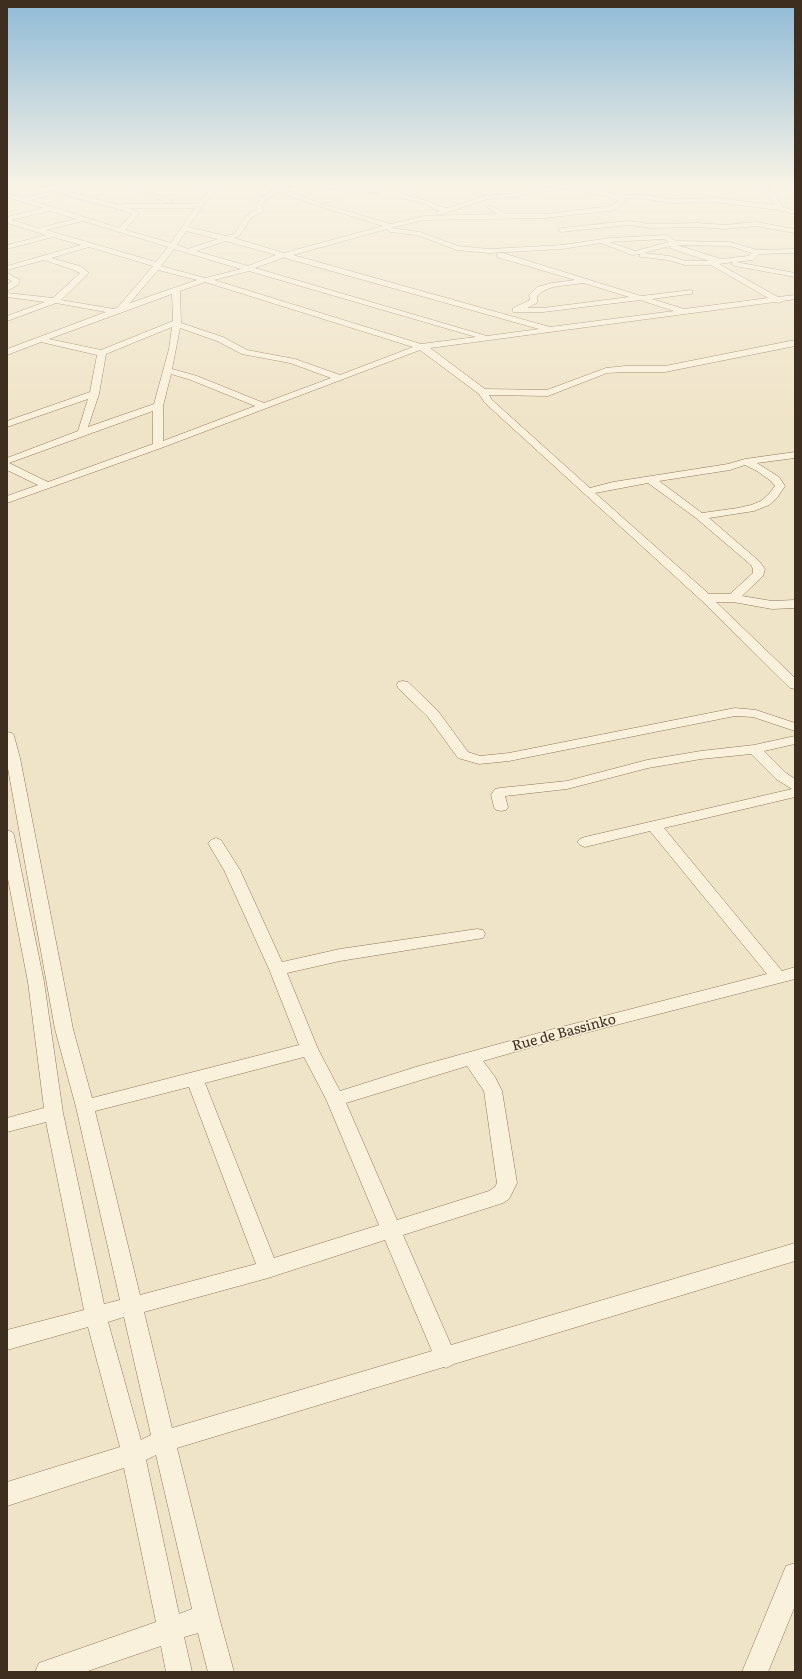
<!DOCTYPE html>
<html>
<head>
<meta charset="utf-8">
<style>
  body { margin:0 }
  #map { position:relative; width:802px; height:1679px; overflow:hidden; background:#f0e4c8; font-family:Literata,serif }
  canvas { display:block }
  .frame { position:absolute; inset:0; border:8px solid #3d2e20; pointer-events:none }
</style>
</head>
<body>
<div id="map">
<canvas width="802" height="1679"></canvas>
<div class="frame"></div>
</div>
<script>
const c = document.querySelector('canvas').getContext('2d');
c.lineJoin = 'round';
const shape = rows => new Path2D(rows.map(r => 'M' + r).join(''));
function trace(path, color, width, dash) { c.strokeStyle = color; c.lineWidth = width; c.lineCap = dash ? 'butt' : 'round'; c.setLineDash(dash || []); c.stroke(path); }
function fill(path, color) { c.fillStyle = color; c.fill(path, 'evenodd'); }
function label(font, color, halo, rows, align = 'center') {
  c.font = font + ' Literata,serif'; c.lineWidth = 3; c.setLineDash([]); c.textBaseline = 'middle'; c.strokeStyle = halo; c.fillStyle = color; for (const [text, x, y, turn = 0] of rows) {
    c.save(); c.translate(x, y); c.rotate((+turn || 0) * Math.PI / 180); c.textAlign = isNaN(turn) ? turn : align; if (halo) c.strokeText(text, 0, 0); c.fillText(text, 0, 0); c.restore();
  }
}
const minor = shape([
  [71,186,73,188,72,189,67,191,91,198,121,205,124,204,198,204,208,192,189,186,201,186,211,189,214,186,221,186,206,201,188,227,226,236,234,234,246,216,257,209,256,205,260,198,274,190,264,186,275,186,319,203,391,224,424,216,497,214,488,208,488,206,490,205,506,214,545,214,612,206,618,201,614,198,569,189,531,193,515,197,488,199,439,215,436,213,440,211,434,209,423,203,398,197,398,195,410,186,418,186,405,195,427,201,438,206,448,208,485,196,515,193,526,191,532,186,538,186,537,188,576,186,616,194,646,195,672,199,716,198,775,205,770,195,753,186,762,186,775,193,780,203,784,208,795,210,795,214,779,210,716,202,672,203,646,199,624,198,625,200,624,202,616,209,608,211,545,218,424,220,391,228,420,232,458,246,489,249,562,245,610,238,666,235,676,241,730,242,757,250,795,249,795,253,759,254,753,260,736,262,795,273,795,277,735,266,731,264,733,262,719,264,778,297,795,295,795,299,783,301,779,303,775,302,430,348,485,389,547,390,606,368,625,366,665,366,795,340,795,346,665,372,625,372,607,373,548,396,489,395,492,400,590,488,613,482,728,464,745,459,795,452,795,458,757,463,779,477,785,486,777,498,769,505,754,511,709,518,759,561,765,569,763,576,742,596,772,601,795,600,795,608,772,609,733,602,716,602,795,678,795,689,790,688,702,601,485,403,479,394,420,350,161,448,7,503,7,496,38,485,7,470,7,458,78,431,88,399,7,427,7,421,90,392,97,355,41,342,7,355,7,349,106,312,56,303,7,321,7,316,45,302,7,297,7,293,53,298,80,273,74,270,44,260,7,270,7,266,81,245,53,237,7,249,7,245,46,235,7,223,7,217,43,208,7,197,7,193,23,198,71,186],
  [280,192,315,205,383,226,284,253,234,238,239,236,251,218,263,211,262,205,265,200,280,192],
  [60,193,87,201,115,208,132,214,119,228,30,200,60,193],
  [129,208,195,208,171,243,125,230,139,213,129,208],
  [50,211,76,219,38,228,11,220,50,211],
  [83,221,139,238,168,247,156,262,46,230,83,221],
  [387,229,388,231,390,232,417,235,457,250,489,253,562,249,601,243,632,255,640,254,640,257,643,257,668,260,685,265,711,265,768,298,684,309,652,299,689,294,692,294,692,290,641,296,503,253,497,253,497,257,575,280,552,283,537,287,529,295,530,300,513,308,513,312,543,312,640,300,674,311,550,327,293,255,387,229],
  [186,231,218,239,188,249,177,245,186,231],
  [664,239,669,242,635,251,609,242,664,239],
  [226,241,276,255,248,266,196,251,226,241],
  [677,245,730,246,752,253,748,256,721,259,677,245],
  [670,246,672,249,709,261,686,261,669,256,644,253,670,246],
  [89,247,153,266,118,307,114,309,61,300,89,273,80,266,51,258,89,247],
  [174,249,241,269,205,278,161,266,174,249],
  [285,257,285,258,539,329,487,336,255,268,285,257],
  [158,270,197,280,130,303,158,270],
  [249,271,476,337,421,344,214,280,249,271],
  [205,282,413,347,340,375,295,359,247,350,223,337,181,323,180,291,205,282],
  [584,283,629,297,543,308,527,308,537,303,537,296,543,291,553,287,584,283],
  [172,294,173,321,101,350,49,339,172,294],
  [172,327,169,349,154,404,88,427,99,394,106,354,172,327],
  [180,328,217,341,242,354,290,363,331,378,264,403,197,376,172,369,180,328],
  [171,374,191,380,255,406,163,441,163,406,171,374],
  [153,411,153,444,48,482,9,463,153,411],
  [745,465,757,471,771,481,775,486,769,494,761,501,751,505,738,508,702,513,659,481,730,470,745,465],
  [648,483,696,518,751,565,753,569,753,573,730,594,709,594,595,493,648,483],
  [115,186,128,186,150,192,174,202,169,203,146,194,115,186],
  [308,186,331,186,355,189,380,188,383,190,380,192,355,193,308,186],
  [629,221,651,224,698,223,725,225,756,222,795,229,795,233,756,226,725,229,698,227,651,228,629,225,561,232,558,230,561,228,629,221],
  [7,273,20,280,18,285,7,291,7,285,12,281,7,278,7,273],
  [403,681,408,682,438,711,468,752,480,756,509,753,735,708,756,710,795,723,795,731,753,717,735,716,509,761,479,764,458,758,428,717,398,688,397,685,398,682,403,681],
  [7,732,12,733,14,736,20,758,73,1029,92,1098,299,1045,269,969,224,870,208,843,211,840,216,838,221,840,240,870,282,962,340,949,477,929,483,930,485,934,483,938,477,939,340,961,287,973,318,1049,340,1091,419,1066,546,1031,767,974,650,831,585,847,580,845,577,842,580,839,585,837,792,789,776,779,751,754,701,759,648,768,567,789,505,796,508,807,506,810,501,811,496,810,494,807,491,795,495,789,500,788,567,781,647,760,701,751,754,745,795,736,795,744,764,751,786,773,795,779,795,797,664,828,782,971,795,967,795,979,546,1043,483,1061,495,1077,502,1091,517,1183,509,1199,503,1203,403,1235,451,1345,795,1243,795,1261,454,1364,446,1368,444,1367,177,1448,219,1617,234,1672,208,1672,198,1633,184,1637,192,1672,166,1672,161,1646,85,1672,35,1672,39,1663,156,1622,124,1468,7,1506,7,1482,120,1447,88,1327,7,1350,7,1330,84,1310,46,1122,7,1132,7,1118,44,1108,28,982,7,874,7,830,12,832,14,835,44,982,63,1113,104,1304,120,1300,76,1107,55,1029,7,763,7,732],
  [304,1057,326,1099,379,1225,274,1258,205,1083,304,1057],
  [467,1066,484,1091,497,1183,495,1187,489,1191,397,1220,346,1103,467,1066],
  [189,1087,256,1264,140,1295,95,1111,189,1087],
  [385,1240,432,1351,172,1428,144,1312,268,1278,385,1240],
  [124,1317,151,1435,141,1440,108,1322,124,1317],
  [156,1455,192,1609,179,1614,146,1460,156,1455],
  [795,1563,795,1606,768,1672,742,1672,786,1566,795,1563]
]);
const streetNames = [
  ["Rue de Bassinko",564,1033,-15]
];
trace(minor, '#8d765c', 1);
fill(minor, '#faf1dc');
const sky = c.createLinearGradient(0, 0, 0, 421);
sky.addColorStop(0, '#8fbad6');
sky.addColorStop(0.44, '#f8f3e6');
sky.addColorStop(1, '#f8f3e600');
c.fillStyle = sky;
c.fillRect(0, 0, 802, 421);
label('14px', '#3d2e20', '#f7eed8', streetNames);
</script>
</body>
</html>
